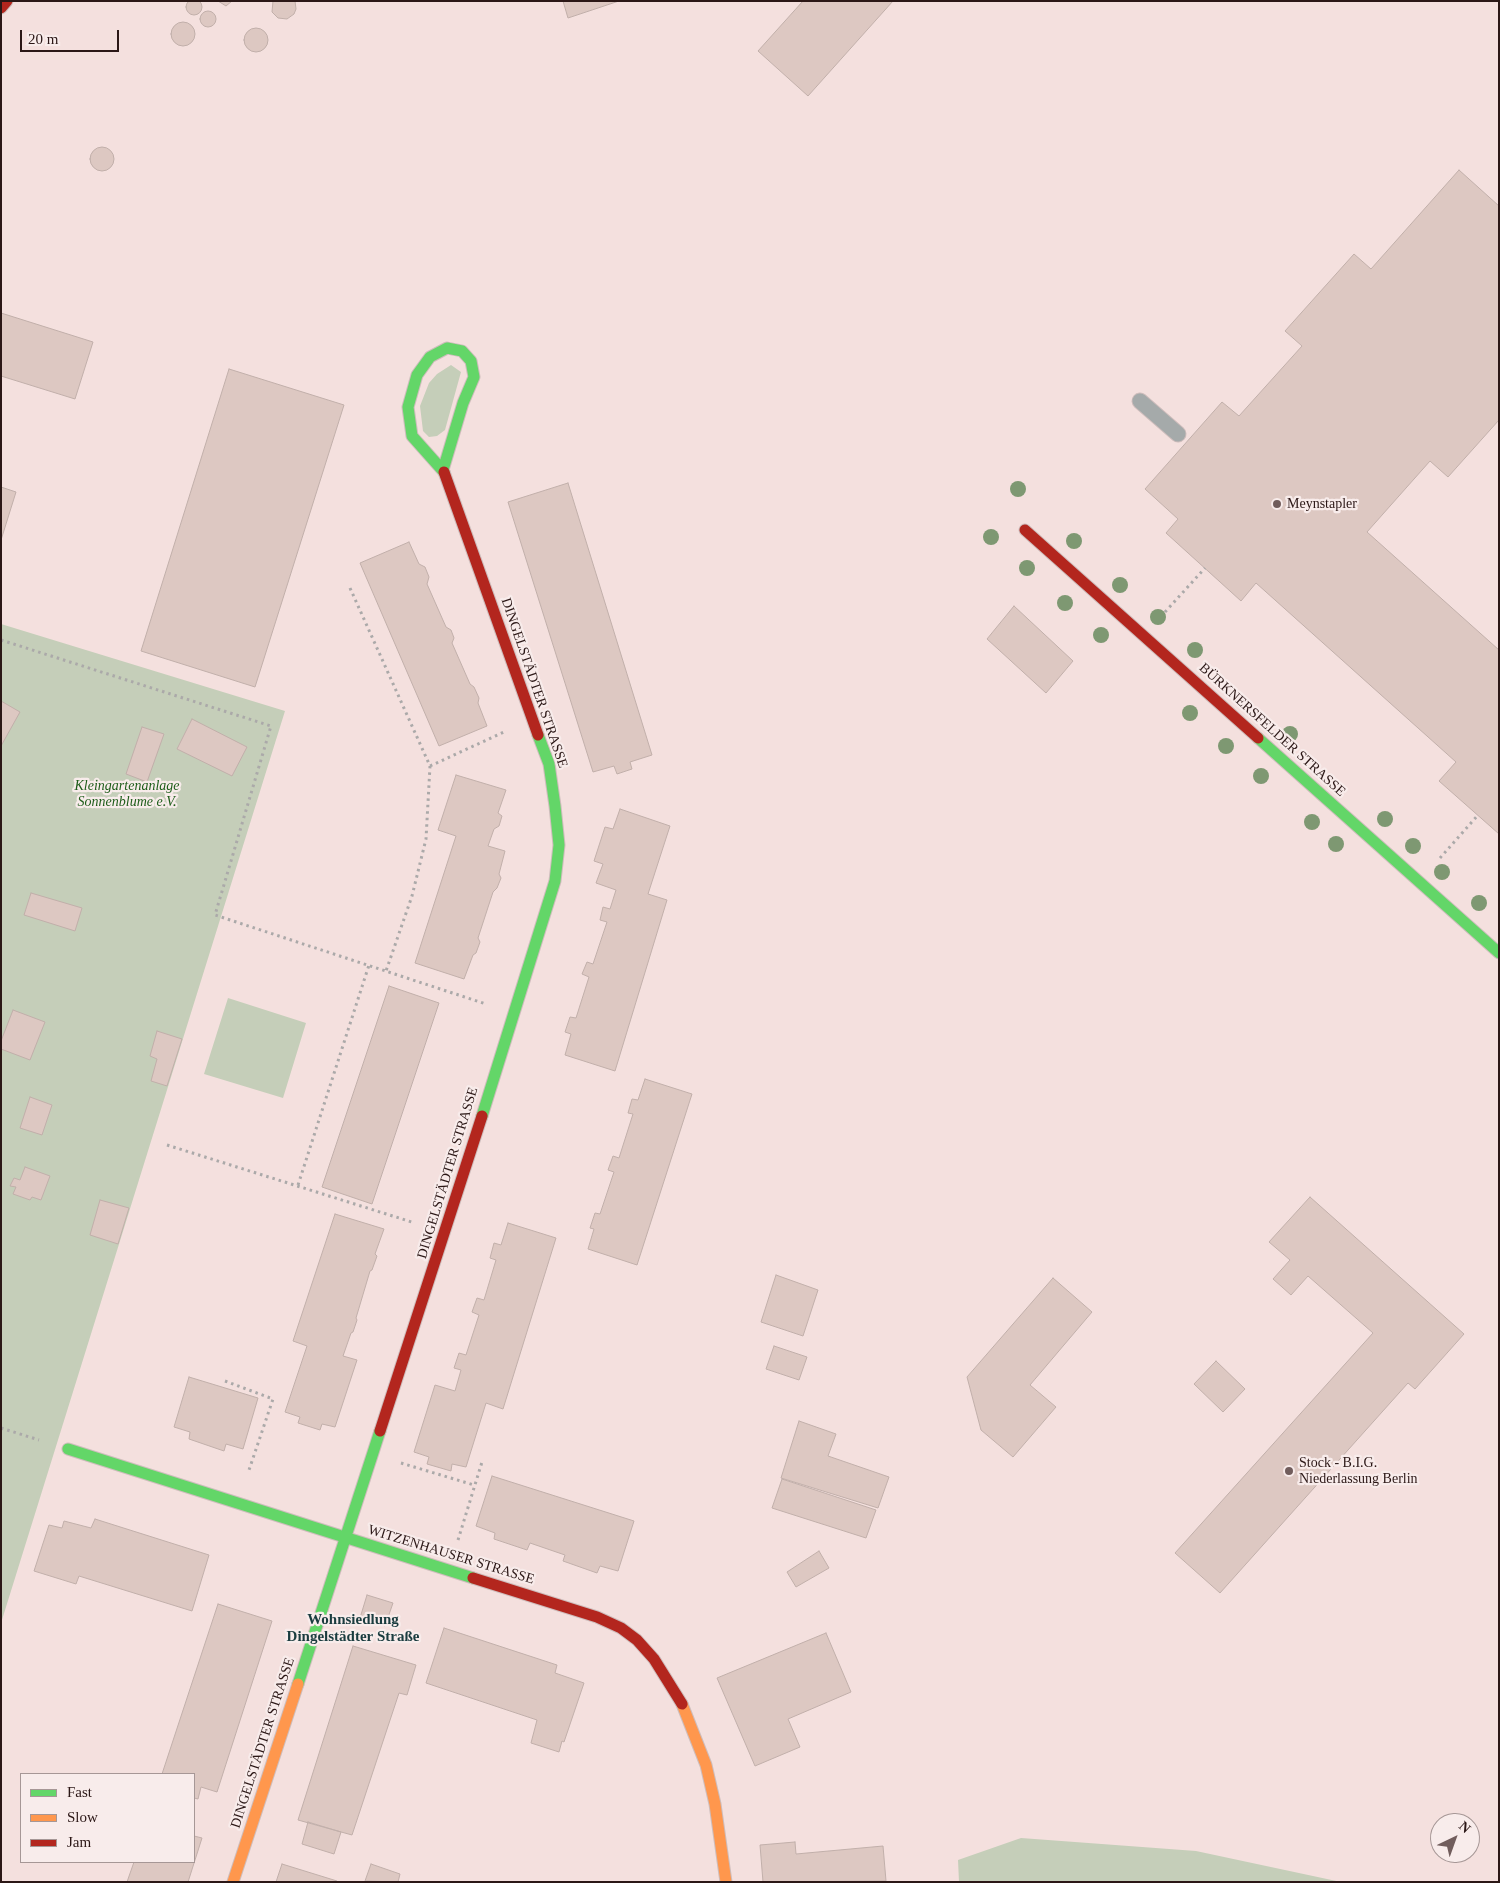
<!DOCTYPE html>
<html>
<head>
<meta charset="utf-8">
<style>
  body { margin:0 }
  #map { position:relative; width:1500px; height:1883px; overflow:hidden; background:#f4e0de; font-family:"Times New Roman",serif }
  canvas { display:block }
  .frame { position:absolute; inset:0; border:2px solid #2b1716; pointer-events:none }
  .legend { position:absolute; left:20px; top:1773px; width:175px; height:90px; box-sizing:border-box; background:#f8eceb; border:1px solid #a69796; margin:0; padding:6px 9px; list-style:none; font-size:15px; color:#2b1716 }
  .legend li { display:flex; align-items:center; gap:10px; height:25px }
  .legend b { width:25px; border:1px solid #a69796 }
  .north { position:absolute; left:1430px; top:1813px; width:50px; height:50px; box-sizing:border-box; background:#f8eceb; border:1px solid #a69796; border-radius:50%; rotate:42deg; font-size:14px; font-weight:700; line-height:20px; text-align:center; color:#2b1716 }
  .north::after { content:''; display:block; margin:auto; width:18px; height:22px; background:#715d5c; clip-path:polygon(50% 0,100% 100%,50% 72%,0 100%) }
  .scale { position:absolute; left:20px; top:30px; width:99px; height:22px; box-sizing:border-box; border:2px solid #2b1716; border-top:0; padding-left:6px; font-size:15px; line-height:18px; white-space:nowrap; color:#2b1716; -webkit-text-stroke:4px #f8eceb; paint-order:stroke }
</style>
</head>
<body>
<div id="map">
<canvas width="1500" height="1883"></canvas>
<div class="frame"></div>
<ul class="legend">
<li><b style="height:6px;background:#63d668"></b>Fast</li>
<li><b style="height:6px;background:#ff974d"></b>Slow</li>
<li><b style="height:6px;background:#b3261e"></b>Jam</li>
</ul>
<div class="north">N</div>
<div class="scale">20 m</div>
</div>
<script>
const c = document.querySelector('canvas').getContext('2d');
c.lineJoin = 'round';
function fill(path, color) { c.fillStyle = color; c.fill(path, 'evenodd'); }
const shape = rows => new Path2D(rows.map(r => 'M' + r).join(''));
function trace(path, color, width, dash) { c.strokeStyle = color; c.lineWidth = width; c.lineCap = dash ? 'butt' : 'round'; c.setLineDash(dash || []); c.stroke(path); }
function label(font, color, halo, rows, align = 'center') {
  c.font = font + ' "Times New Roman",serif'; c.lineWidth = 4.5; c.setLineDash([]); c.textBaseline = 'middle'; c.strokeStyle = halo; c.fillStyle = color; for (const [text, x, y, turn = 0] of rows) {
    c.save(); c.translate(x, y); c.rotate((+turn || 0) * Math.PI / 180); c.textAlign = isNaN(turn) ? turn : align; if (halo) c.strokeText(text, 0, 0); c.fillText(text, 0, 0); c.restore();
  }
}
const green = shape([
  [451,365,461,372,445,430,437,436,429,437,423,431,420,406,429,383,437,374],
  [1,624,285,711,1,1623],
  [228,998,306,1023,283,1098,204,1074],
  [1021,1838,1196,1851,1341,1882,959,1882,958,1860]
]);
const building = shape([
  '186 7a8 8 0 1 1 16 0a8 8 0 1 1-16 0Z',
  [218,1,232,1,226,6,218,1],
  [273,1,295,1,296,9,294,14,287,19,278,18,272,12,273,1],
  [563,1,619,1,568,18,563,1],
  [803,1,893,1,808,96,758,51,803,1],
  '200 19a8 8 0 1 1 16 0a8 8 0 1 1-16 0Z',
  '171 34a12 12 0 1 1 24 0a12 12 0 1 1-24 0Z',
  '244 40a12 12 0 1 1 24 0a12 12 0 1 1-24 0Z',
  '90 159a12 12 0 1 1 24 0a12 12 0 1 1-24 0Z',
  [1459,170,1499,206,1499,420,1448,477,1430,461,1367,532,1499,650,1499,834,1439,781,1456,762,1256,583,1241,601,1166,533,1178,519,1145,489,1222,402,1239,416,1302,346,1285,331,1319,293,1354,254,1371,269,1459,170],
  [1,313,93,342,75,399,1,376,1,313],
  [229,369,344,405,255,687,141,651,229,369],
  [568,483,652,755,630,762,632,769,617,774,614,766,593,772,508,502,568,483],
  [1,487,16,492,1,540,1,487],
  [409,542,419,564,425,567,429,577,427,584,446,627,451,630,454,638,452,643,470,684,474,687,479,698,478,703,487,726,439,746,360,563,409,542],
  [1014,606,1073,661,1046,693,987,639,1014,606],
  [1,701,20,712,1,746,1,701],
  [192,719,247,747,232,776,177,749,192,719],
  [142,727,164,734,147,782,126,774,142,727],
  [456,775,506,790,498,813,502,816,499,826,494,829,488,846,505,851,499,874,501,878,497,888,493,892,478,938,480,942,476,953,473,955,464,979,415,963,456,836,438,830,456,775],
  [620,809,670,826,648,894,667,900,615,1071,565,1055,571,1034,565,1032,570,1017,576,1018,589,977,582,974,587,962,593,964,607,922,600,920,603,907,610,909,616,890,596,883,603,864,594,861,605,827,613,829,620,809],
  [31,893,82,908,75,931,24,915,31,893],
  [389,986,439,1003,372,1204,322,1187,389,986],
  [13,1010,45,1022,30,1060,1,1049,1,1041,13,1010],
  [157,1031,182,1039,167,1086,151,1081,157,1059,150,1056,157,1031],
  [645,1079,692,1094,637,1265,588,1249,594,1229,590,1228,595,1213,600,1214,614,1172,608,1170,613,1156,619,1158,633,1114,628,1113,632,1099,638,1100,645,1079],
  [30,1097,52,1105,42,1135,20,1128,30,1097],
  [25,1167,50,1176,41,1200,32,1197,30,1200,13,1194,16,1187,10,1186,14,1178,20,1180,25,1167],
  [1310,1197,1464,1334,1415,1389,1408,1383,1220,1593,1175,1553,1373,1333,1308,1276,1291,1295,1273,1279,1290,1260,1269,1242,1310,1197],
  [100,1200,129,1208,118,1244,90,1235,100,1200],
  [335,1214,384,1229,375,1254,377,1256,372,1270,370,1271,356,1318,357,1320,353,1332,351,1333,343,1356,357,1360,335,1427,322,1424,320,1430,298,1423,300,1417,285,1412,307,1346,293,1341,335,1214],
  [508,1223,556,1238,503,1409,486,1403,466,1467,452,1464,451,1471,427,1464,429,1457,414,1452,435,1385,455,1391,461,1370,454,1368,459,1353,466,1355,479,1315,472,1312,477,1298,484,1300,496,1260,490,1258,494,1243,501,1245,508,1223],
  [776,1275,818,1290,803,1336,761,1322,776,1275],
  [1053,1278,1092,1312,1030,1385,1056,1407,1013,1457,981,1430,967,1377,1053,1278],
  [774,1346,807,1357,799,1380,766,1369,774,1346],
  [1216,1361,1245,1389,1223,1412,1194,1384,1216,1361],
  [189,1377,258,1398,243,1449,226,1444,224,1451,189,1439,190,1432,174,1427,189,1377],
  [799,1421,836,1434,828,1456,889,1477,878,1508,781,1478,799,1421],
  [492,1476,634,1521,618,1571,600,1566,597,1573,563,1561,565,1555,530,1543,527,1550,494,1539,495,1533,476,1526,492,1476],
  [782,1479,876,1510,866,1538,772,1508,782,1479],
  [95,1519,209,1555,192,1611,79,1576,76,1584,34,1571,49,1525,62,1528,64,1521,91,1528,95,1519],
  [819,1551,829,1568,796,1587,787,1572,819,1551],
  [367,1595,393,1603,385,1626,360,1618,367,1595],
  [218,1604,272,1621,217,1792,201,1787,198,1799,194,1798,194,1774,160,1774,162,1774,218,1604],
  [444,1628,557,1665,555,1673,584,1683,564,1742,562,1741,559,1752,531,1743,537,1720,426,1683,444,1628],
  [826,1633,851,1692,788,1719,800,1747,755,1766,717,1678,826,1633],
  [353,1646,416,1665,407,1695,399,1693,352,1835,298,1820,353,1646],
  [308,1822,341,1832,334,1854,302,1844,308,1822],
  [194,1836,202,1838,188,1882,127,1882,134,1862,194,1862,194,1836],
  [795,1842,796,1854,883,1846,886,1881,763,1882,760,1845,795,1842],
  [282,1864,337,1881,337,1882,276,1882,282,1864],
  [371,1864,400,1874,398,1882,365,1881,371,1864]
]);
const path = shape([
  [350,588,430,766,426,839,412,896,386,971],
  [1165,612,1205,568],
  [1,640,271,726,215,915,486,1004],
  [430,766,504,732],
  [1440,858,1478,815],
  [167,1145,415,1223],
  [298,1185,369,965],
  [225,1381,273,1399,248,1473],
  [1,1428,39,1440],
  [401,1463,474,1485],
  [458,1540,482,1462]
]);
const lane = shape([
  [1140,401,1178,434]
]);
const fast = shape([
  [443,470,463,403,474,377,471,361,462,351,447,348,430,357,417,375,408,407,412,436,444,472],
  [1258,738,1499,953],
  [482,1116,555,881,559,845,555,806,549,764,538,735],
  [68,1449,473,1578],
  [298,1684,380,1431]
]);
const slow = shape([
  [682,1704,706,1765,715,1804,726,1882],
  [233,1882,298,1684]
]);
const jam = shape([
  [1,8,7,1],
  [444,472,538,735],
  [1025,530,1258,738],
  [380,1431,482,1116],
  [473,1578,597,1617,621,1628,637,1640,654,1659,682,1704]
]);
const trees = [
  [1018,489],
  [991,537],
  [1074,541],
  [1027,568],
  [1120,585],
  [1065,603],
  [1158,617],
  [1101,635],
  [1195,650],
  [1190,713],
  [1290,734],
  [1226,746],
  [1261,776],
  [1385,819],
  [1312,822],
  [1336,844],
  [1413,846],
  [1442,872],
  [1479,903]
];
const markers = [
  [1277,504,5,"#715d5c"],
  [1289,1471,5,"#715d5c"]
];
const poiNames = [
  ["Meynstapler",1287,504],
  ["Stock - B.I.G.",1299,1463],
  ["Niederlassung Berlin",1299,1479]
];
const streetNames = [
  ["DINGELSTÄDTER STRASSE",534,683,71],
  ["BÜRKNERSFELDER STRASSE",1272,730,42],
  ["DINGELSTÄDTER STRASSE",448,1173,-73],
  ["WITZENHAUSER STRASSE",451,1555,17],
  ["DINGELSTÄDTER STRASSE",263,1743,-72]
];
const parkNames = [
  ["Kleingartenanlage",127,786],
  ["Sonnenblume e.V.",127,802]
];
const neighbourhoodNames = [
  ["Wohnsiedlung",353,1620],
  ["Dingelstädter Straße",353,1637]
];
fill(green, '#c5ceb9');
fill(building, '#ddc8c2');
trace(building, '#c1afaa', 1);
trace(lane, '#cebdbc', 17);
trace(fast, '#cebdbc', 13);
trace(slow, '#cebdbc', 13);
trace(jam, '#cebdbc', 13);
trace(path, '#aba9a9', 3, [2.5, 4]);
trace(lane, '#a5aaaa', 15);
trace(fast, '#63d668', 11);
trace(slow, '#ff974d', 11);
trace(jam, '#b3261e', 11);
c.fillStyle = '#7e9872';
for (const [x, y] of trees) { c.beginPath(); c.arc(x, y, 8, 0, 2 * Math.PI); c.fill(); }
for (const [x, y, r, color] of markers) { const dot = new Path2D(); dot.arc(x, y, r, 0, 2 * Math.PI); c.fillStyle = color; c.fill(dot); trace(dot, '#f8eceb', 2); }
label('14px', '#2b1716', '#f8eceb', poiNames, 'left');
label('14px', '#2b1716', '#f8eceb', streetNames);
label('italic 14px', '#1e5d1a', '#f8eceb', parkNames);
label('bold 15px', '#1a3c3f', '#f8eceb', neighbourhoodNames);
</script>
</body>
</html>
